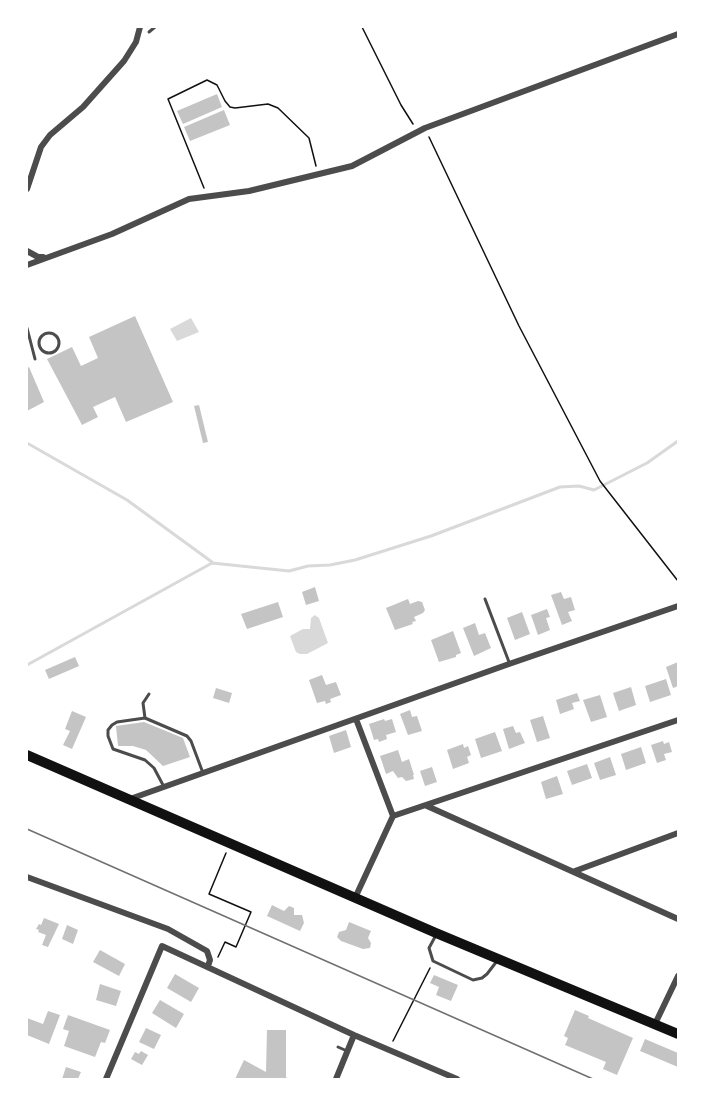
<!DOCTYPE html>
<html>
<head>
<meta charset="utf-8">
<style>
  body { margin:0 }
  #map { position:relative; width:705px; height:1106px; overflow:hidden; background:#fff; font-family:"PT Sans Narrow",sans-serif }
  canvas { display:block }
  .frame { position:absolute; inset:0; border:28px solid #fff; pointer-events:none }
</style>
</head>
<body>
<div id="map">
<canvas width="705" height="1106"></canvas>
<div class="frame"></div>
</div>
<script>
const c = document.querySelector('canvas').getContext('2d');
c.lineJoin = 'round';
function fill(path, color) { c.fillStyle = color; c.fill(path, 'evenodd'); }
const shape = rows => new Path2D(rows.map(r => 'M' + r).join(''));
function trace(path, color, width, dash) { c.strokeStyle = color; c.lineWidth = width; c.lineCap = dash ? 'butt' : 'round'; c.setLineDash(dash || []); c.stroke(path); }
const water = shape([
  [191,318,199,332,177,341,170,329],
  [315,615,319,618,328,643,307,654,300,654,296,652,290,636,303,629,310,629,311,618]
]);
const stream = shape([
  [27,443,127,500,212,562],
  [27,665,212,563,289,571,308,566,330,565,355,560,431,536,560,487,579,486,594,490,647,463,678,441]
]);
const building = shape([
  [217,94,222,107,183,124,177,111],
  [224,110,230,125,190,141,184,127],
  [135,316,173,402,126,422,115,397,93,407,98,417,82,425,47,359,72,347,81,366,98,358,89,337],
  [29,367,44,402,27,411,27,368],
  [199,405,208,442,203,443,194,406],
  [315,587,319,601,306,605,302,592],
  [561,592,564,599,571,597,575,610,568,612,572,621,562,625,551,595],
  [408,599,410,604,418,601,422,602,425,610,423,613,414,617,416,621,412,622,413,624,395,630,386,608],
  [278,602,283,617,247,629,241,614],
  [547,609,550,617,546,618,550,630,538,635,531,615],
  [522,612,530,634,515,640,507,618],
  [475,623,479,635,485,633,491,648,474,656,463,628],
  [453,631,461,653,456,655,456,657,439,662,431,640],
  [75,657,79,666,49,679,45,670],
  [678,662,678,686,673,688,666,667],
  [322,675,326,685,336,682,341,695,330,699,331,702,326,704,325,701,317,703,309,680],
  [666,679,671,695,650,702,645,686],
  [631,687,636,705,619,711,613,693],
  [216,688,232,693,229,703,213,698],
  [577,693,580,701,572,703,574,709,560,714,556,700],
  [600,695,607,717,591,722,583,700],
  [410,710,412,717,417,716,422,731,408,735,400,714],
  [72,711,86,717,72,749,63,745,70,731,65,729],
  [543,716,550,738,537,742,530,720],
  [384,719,385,721,392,719,396,732,386,735,387,739,379,742,378,739,374,740,369,724],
  [144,722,183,738,190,757,163,766,146,750,133,746,118,746,116,726],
  [513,726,516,733,520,732,525,743,509,749,503,729],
  [346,730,351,747,334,753,329,736],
  [495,732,502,751,481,758,475,739],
  [663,741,664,744,669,742,672,752,664,754,666,760,657,763,651,745],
  [463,744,464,748,468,746,471,755,467,757,469,763,453,769,447,750],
  [641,747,646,763,626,770,621,754],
  [398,750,402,762,409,759,414,775,413,775,414,779,406,781,402,777,398,778,393,771,386,774,380,756],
  [610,757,616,775,600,780,594,763],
  [587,764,592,778,572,785,567,771],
  [432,767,437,782,425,786,420,771],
  [557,776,563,794,546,799,541,782],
  [272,905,284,911,289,906,294,908,294,915,302,915,304,923,300,931,267,916],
  [44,918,59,924,48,947,42,945,46,935,38,932,39,930,36,929,39,924,41,925],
  [349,922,371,931,368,938,371,943,370,948,363,949,341,941,337,937,339,932,346,930],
  [67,925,78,930,73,944,62,939],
  [100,950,125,964,119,976,93,962],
  [175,974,199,988,191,1002,167,988],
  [434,975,458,985,451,1001,436,995,439,987,430,983],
  [100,984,121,991,116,1006,96,1000],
  [160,1000,184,1014,176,1028,152,1013],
  [575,1010,589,1016,588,1018,633,1038,617,1075,603,1069,606,1062,565,1045,568,1038,564,1036],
  [48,1011,60,1015,49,1044,27,1035,27,1018,43,1024],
  [68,1015,110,1030,105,1043,101,1042,95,1057,64,1046,69,1031,63,1029],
  [146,1028,161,1035,154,1049,139,1042],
  [267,1030,286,1030,286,1077,288,1079,235,1079,244,1060,266,1072],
  [645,1039,678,1053,678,1067,640,1051],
  [141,1051,148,1055,142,1065,131,1059,135,1052,139,1054],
  [66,1067,81,1072,78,1079,62,1079]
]);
const path = shape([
  [362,27,401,105,413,124],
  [429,137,519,326,600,481,678,581],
  [204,188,168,99,207,80,217,85,225,101,230,107,235,108,268,104,278,108,309,138,316,166],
  [218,957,225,942,236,947,251,912,209,894,226,853],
  [393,1041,430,968]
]);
const service = shape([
  [149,32,155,27],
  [27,328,35,359],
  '39 343a10 10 0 1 1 20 0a10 10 0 1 1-20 0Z',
  [485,599,509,662],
  [145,718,143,703,149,694],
  [163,785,154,768,145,760,113,749,108,736,108,730,112,725,117,722,145,718,187,736,191,741,203,773],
  [436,935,429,948,433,961,473,980,482,978,487,974,497,961],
  [338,1047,347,1051]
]);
const minor = shape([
  [27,189,41,147,50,135,83,107,124,61,136,42,140,27],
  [27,251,38,257,43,257],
  [27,265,112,234,189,199,249,191,352,166,425,128,678,34],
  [130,799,509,664,678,606],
  [427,806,678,919],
  [393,816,678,720],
  [575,871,678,833],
  [27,877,168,929,207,951,210,960,208,966],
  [355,898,393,816,356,719],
  [655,1024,678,976],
  [106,1079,162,946,354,1035,457,1079],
  [336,1079,354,1035]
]);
const primary = shape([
  [27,755,436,933,678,1034]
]);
const tram = shape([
  [27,829,593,1079]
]);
fill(water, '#d9d9d9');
trace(stream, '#d9d9d9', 3);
fill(building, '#c4c4c4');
trace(path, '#111', 1.5);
trace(service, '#4c4c4c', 3);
trace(minor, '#4c4c4c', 6);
trace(primary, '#111', 10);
trace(tram, '#707070', 1.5);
</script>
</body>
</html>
